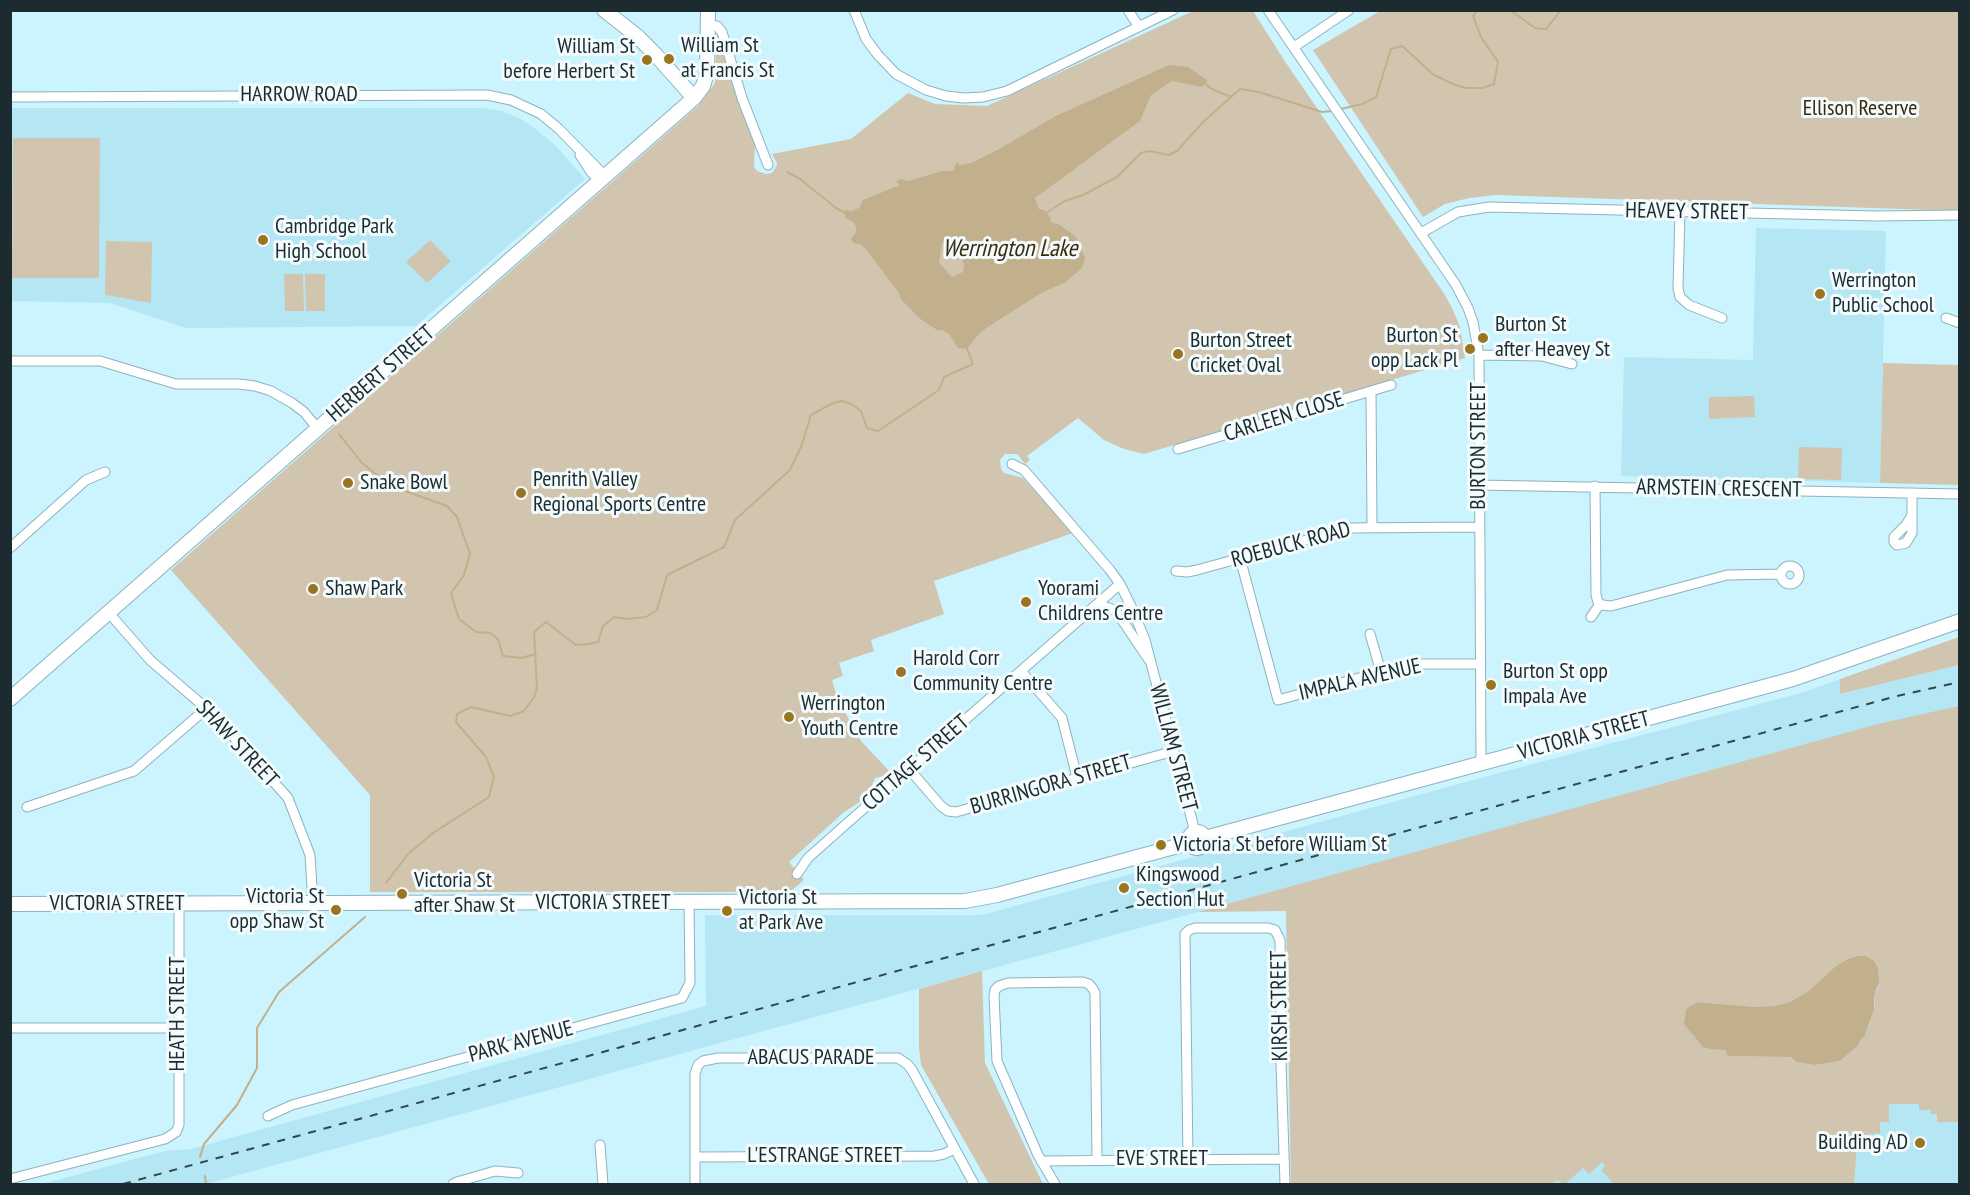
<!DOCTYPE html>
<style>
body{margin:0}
#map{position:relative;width:1970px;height:1195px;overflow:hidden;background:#cbf4ff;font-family:"PT Sans Narrow",sans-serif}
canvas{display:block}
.frame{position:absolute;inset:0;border:12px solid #1b2b2f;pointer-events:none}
</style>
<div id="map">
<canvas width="1970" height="1195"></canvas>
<div class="frame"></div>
</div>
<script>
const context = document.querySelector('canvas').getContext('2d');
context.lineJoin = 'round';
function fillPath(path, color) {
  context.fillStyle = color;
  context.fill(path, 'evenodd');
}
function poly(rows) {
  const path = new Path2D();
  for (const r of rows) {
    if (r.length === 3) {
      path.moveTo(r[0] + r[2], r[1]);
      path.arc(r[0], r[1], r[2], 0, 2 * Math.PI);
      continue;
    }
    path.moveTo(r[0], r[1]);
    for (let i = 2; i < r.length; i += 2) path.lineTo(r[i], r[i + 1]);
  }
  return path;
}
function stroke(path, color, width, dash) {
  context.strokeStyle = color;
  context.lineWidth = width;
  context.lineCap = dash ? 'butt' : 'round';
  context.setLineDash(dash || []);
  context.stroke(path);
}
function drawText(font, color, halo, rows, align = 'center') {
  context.font = font + ' "PT Sans Narrow",sans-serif';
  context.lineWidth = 6;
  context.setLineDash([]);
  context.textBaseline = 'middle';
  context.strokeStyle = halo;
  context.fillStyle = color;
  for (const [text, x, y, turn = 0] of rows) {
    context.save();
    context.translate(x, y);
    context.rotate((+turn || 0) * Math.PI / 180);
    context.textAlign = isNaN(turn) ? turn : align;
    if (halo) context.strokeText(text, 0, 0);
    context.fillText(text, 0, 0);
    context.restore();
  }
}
fillPath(poly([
 [11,108,482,108,502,111,521,119,534,128,554,144,585,179,416,326,186,328,110,303,11,301],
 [1756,228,1886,231,1880,483,1621,476,1624,357,1753,360],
 [1959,665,1959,1184,1291,1184,1286,910,1198,912,206,1184,42,1184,165,1151,191,1149,706,1006,705,915,982,915,1469,781,1801,693,1840,679,1840,694]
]), '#b5e6f3');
fillPath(poly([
 [1193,11,1253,11,1286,63,1445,295,1453,310,1460,327,1465,358,1144,454,1124,449,1104,440,1078,418,1027,456,1030,460,1025,464,1017,454,1005,454,1000,460,1001,469,1004,473,1023,478,1073,533,934,581,944,614,871,640,874,651,839,663,843,676,832,680,838,700,861,741,892,774,875,778,871,787,873,793,843,813,789,862,804,880,790,892,370,892,370,795,171,570,698,106,715,83,717,33,731,81,755,142,754,167,757,171,766,174,772,173,776,167,777,163,772,154,851,139,908,93,935,104,987,106],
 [1380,11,1959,11,1959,211,1497,195,1469,198,1445,204,1423,217,1313,50],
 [13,138,100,138,99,278,12,278],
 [430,240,451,261,427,283,406,262],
 [106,241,152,242,151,303,105,295],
 [284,274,303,274,304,311,285,311],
 [305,274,325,274,325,311,306,311],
 [1883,363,1959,365,1959,485,1880,483],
 [1754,396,1755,417,1709,419,1709,397],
 [1799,447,1842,448,1841,480,1798,479],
 [1959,637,1959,665,1840,694,1840,679],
 [1959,706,1959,1122,1937,1122,1937,1114,1931,1114,1931,1110,1919,1110,1919,1104,1889,1104,1889,1122,1880,1122,1880,1133,1866,1135,1857,1142,1854,1184,1614,1184,1601,1170,1605,1166,1602,1162,1589,1174,1583,1168,1565,1184,1562,1184,1558,1180,1552,1184,1291,1184,1286,911,1198,912,1878,724],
 [1874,961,1878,968,1878,988,1874,997,1875,1006,1868,1029,1861,1042,1840,1061,1815,1065,1797,1062,1791,1057,1729,1056,1727,1055,1727,1050,1711,1049,1694,1037,1692,1034,1690,1006,1695,1003,1702,1002,1756,1007,1774,1006,1790,1002,1809,991],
 [982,971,985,1063,1043,1184,989,1184,921,1065,919,1048,919,989]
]), '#d1c5af');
fillPath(poly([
 [1169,65,1188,67,1208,81,1202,87,1172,81,1151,95,1140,121,1035,198,1039,209,1044,210,1050,217,1051,222,1060,225,1076,237,1085,258,1082,268,1064,283,1043,292,986,328,977,336,967,349,958,348,949,334,942,330,937,330,919,318,901,299,899,293,865,248,860,244,853,243,851,238,856,233,856,226,852,221,845,218,845,210,852,211,859,208,863,200,900,185,896,182,900,179,909,181,942,171,953,171,957,162,960,165,971,163,1001,148,1056,116],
 [951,237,957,238,958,250,964,264,963,272,952,277,939,263,942,243],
 [1858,956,1866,956,1874,961,1878,968,1879,981,1874,997,1874,1010,1865,1035,1857,1046,1840,1061,1815,1065,1797,1062,1791,1057,1729,1056,1727,1055,1726,1050,1711,1049,1703,1047,1684,1024,1686,1010,1690,1006,1698,1002,1756,1007,1774,1006,1790,1002,1809,991,1835,967,1848,959]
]), '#c2b08c');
stroke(poly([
 [1510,10,1535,28,1546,29,1561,10],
 [1205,84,1212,89,1231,97],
 [1341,109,1362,104,1376,97,1391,49,1402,46,1434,75,1453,84,1465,88,1483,88,1494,84,1498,62,1481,37,1473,16,1477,10],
 [787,172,800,179,836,208,847,214],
 [1046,213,1065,201,1083,195,1117,177,1141,153,1149,151,1169,155,1177,151,1203,122,1240,89,1259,92,1322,112,1332,111],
 [339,434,362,463,391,486,447,506,457,517,470,554,464,575,451,593,459,619,476,632,490,633,498,639,503,656,521,658,536,654],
 [386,883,408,854,433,833,489,797,494,777,486,757,456,722,457,714,471,707,510,716,524,711,534,697,537,688,534,632,546,622,576,645,589,644,598,642,603,626,614,617,628,619,646,617,657,610,667,575,724,547,735,520,790,470,801,447,811,415,833,403,842,401,852,404,861,411,867,428,878,431,939,390,944,377,973,364,967,349],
 [200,1157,204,1144,237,1105,257,1068,257,1028,279,992,365,917],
 [205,1176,206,1184]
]), '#c2b08c', 2);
const street = poly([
 [854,10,866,39,878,55,896,74,926,90,946,96,964,98,983,97,1007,91,1173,10],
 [1128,10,1139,27],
 [1268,10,1456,285,1468,308,1473,322,1479,355,1481,763],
 [708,25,717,26,722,32,742,98,768,165],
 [1294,47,1349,10],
 [10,97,487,95,511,100,541,114,559,129,605,176],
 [580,155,591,172,600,181],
 [1680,212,1678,288,1680,297,1689,305,1722,318],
 [1421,233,1458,212,1489,207,1877,216,1960,215],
 [1946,318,1960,323],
 [1479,355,1542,356,1572,364],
 [10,361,100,361,176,384,239,384,255,386,271,391,292,403,304,412,318,429],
 [1371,391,1372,527],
 [1178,449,1391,385],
 [1012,464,1024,470,1110,570,1120,584,1131,606,1145,640,1195,832],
 [1478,485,1960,494],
 [1595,486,1596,595,1598,602,1602,605,1611,606,1727,575,1781,574],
 [1912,515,1906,525,1894,537,1894,542,1897,545,1906,543,1912,533,1912,493],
 [10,548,86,480,105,472],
 [1240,558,1278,700,1410,664,1481,664],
 [1790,575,9],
 [1176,571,1187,572,1197,570,1350,528,1479,527],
 [1092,609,1106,607,1116,611,1149,660],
 [109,613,150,660,214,715,288,798,310,855,313,903],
 [1591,617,1600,604],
 [1370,634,1381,672],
 [1021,671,1062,718,1077,777],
 [910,770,941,806,948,811,956,812,1174,751],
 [27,807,134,771,207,708],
 [797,874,808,858,844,826,1120,584],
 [10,1028,178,1028],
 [268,1116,292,1105,682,998,690,983,689,902],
 [600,1145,603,1184],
 [695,1157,934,1156,944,1154,954,1149],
 [1188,1159,1185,934,1189,930,1195,928,1268,928,1275,930,1280,940,1281,1064,1285,1184],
 [1041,1161,1284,1159],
 [10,1179,165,1139,176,1132,179,1125,179,904],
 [453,1184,457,1182,495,1171,518,1173],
 [695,1184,695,1074,698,1065,703,1061,718,1058,898,1058,907,1064,912,1070,974,1184],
 [1055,1184,1038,1155,997,1061,994,996,995,990,999,986,1008,983,1082,982,1089,984,1093,989,1095,993,1097,1159]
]);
const secondary = poly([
 [604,10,637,36,654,53,694,98],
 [10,699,694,98,703,86,707,73,708,10],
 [1197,840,8],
 [1205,838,1793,679,1960,621],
 [10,904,965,901,997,895,1189,843]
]);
stroke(street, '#8cb3be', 11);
stroke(secondary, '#8cb3be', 16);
stroke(street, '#fff', 9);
stroke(secondary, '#fff', 14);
stroke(poly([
 [123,1184,1824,716,1897,696,1960,682]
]), '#33474c', 2, [8, 8]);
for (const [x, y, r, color] of [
 [669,59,6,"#99751f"],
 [647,60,6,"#99751f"],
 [263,240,6,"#99751f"],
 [1820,294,6,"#99751f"],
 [1483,338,6,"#99751f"],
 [1470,349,6,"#99751f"],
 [1178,354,6,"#99751f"],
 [348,483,6,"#99751f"],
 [521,493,6,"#99751f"],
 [313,589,6,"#99751f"],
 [1026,602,6,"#99751f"],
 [901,672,6,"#99751f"],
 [1491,685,6,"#99751f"],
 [789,717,6,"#99751f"],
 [1161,845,6,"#99751f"],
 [1124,888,6,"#99751f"],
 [402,894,6,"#99751f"],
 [336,910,6,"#99751f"],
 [727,911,6,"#99751f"],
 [1920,1143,6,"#99751f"]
]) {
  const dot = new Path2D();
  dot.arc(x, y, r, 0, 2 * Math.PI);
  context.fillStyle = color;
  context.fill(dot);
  stroke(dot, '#f3fbfd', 2);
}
drawText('22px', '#1b2b2f', '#f3fbfd', [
 ["William St",681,46],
 ["at Francis St",681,71],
 ["William St",635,47,"right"],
 ["before Herbert St",635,72,"right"],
 ["Cambridge Park",275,227],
 ["High School",275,252],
 ["Werrington",1832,281],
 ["Public School",1832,306],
 ["Burton St",1495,325],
 ["after Heavey St",1495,350],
 ["Burton St",1458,336,"right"],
 ["opp Lack Pl",1458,361,"right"],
 ["Burton Street",1190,341],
 ["Cricket Oval",1190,366],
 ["Penrith Valley",533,480],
 ["Regional Sports Centre",533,505],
 ["Snake Bowl",360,483],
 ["Shaw Park",325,589],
 ["Yoorami",1038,589],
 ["Childrens Centre",1038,614],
 ["Harold Corr",913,659],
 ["Community Centre",913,684],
 ["Burton St opp",1503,672],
 ["Impala Ave",1503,697],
 ["Werrington",801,704],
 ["Youth Centre",801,729],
 ["Victoria St before William St",1173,845],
 ["Kingswood",1136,875],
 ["Section Hut",1136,900],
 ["Victoria St",414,881],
 ["after Shaw St",414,906],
 ["Victoria St",324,897,"right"],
 ["opp Shaw St",324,922,"right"],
 ["Victoria St",739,898],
 ["at Park Ave",739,923],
 ["Building AD",1908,1143,"right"]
], 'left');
drawText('22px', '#1b2b2f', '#f3fbfd', [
 ["HARROW ROAD",299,95],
 ["HEAVEY STREET",1687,212,1],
 ["HERBERT STREET",381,374,-41],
 ["CARLEEN CLOSE",1284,417,-17],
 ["BURTON STREET",1479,446,-90],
 ["ARMSTEIN CRESCENT",1719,489,1],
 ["ROEBUCK ROAD",1291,545,-15],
 ["IMPALA AVENUE",1360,680,-13],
 ["VICTORIA STREET",1584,736,-15],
 ["SHAW STREET",237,744,47],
 ["WILLIAM STREET",1173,748,75],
 ["COTTAGE STREET",916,763,-41],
 ["BURRINGORA STREET",1051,785,-16],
 ["VICTORIA STREET",603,903],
 ["VICTORIA STREET",117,904],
 ["KIRSH STREET",1280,1006,-91],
 ["HEATH STREET",178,1014,-90],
 ["PARK AVENUE",521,1042,-15],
 ["ABACUS PARADE",811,1058],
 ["L'ESTRANGE STREET",825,1156],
 ["EVE STREET",1162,1159]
]);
drawText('22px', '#382a0c', '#f3fbfd', [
 ["Ellison Reserve",1860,109]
]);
drawText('italic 24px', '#3a2c0e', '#f3fbfd', [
 ["Werrington Lake",1010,249]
]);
</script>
